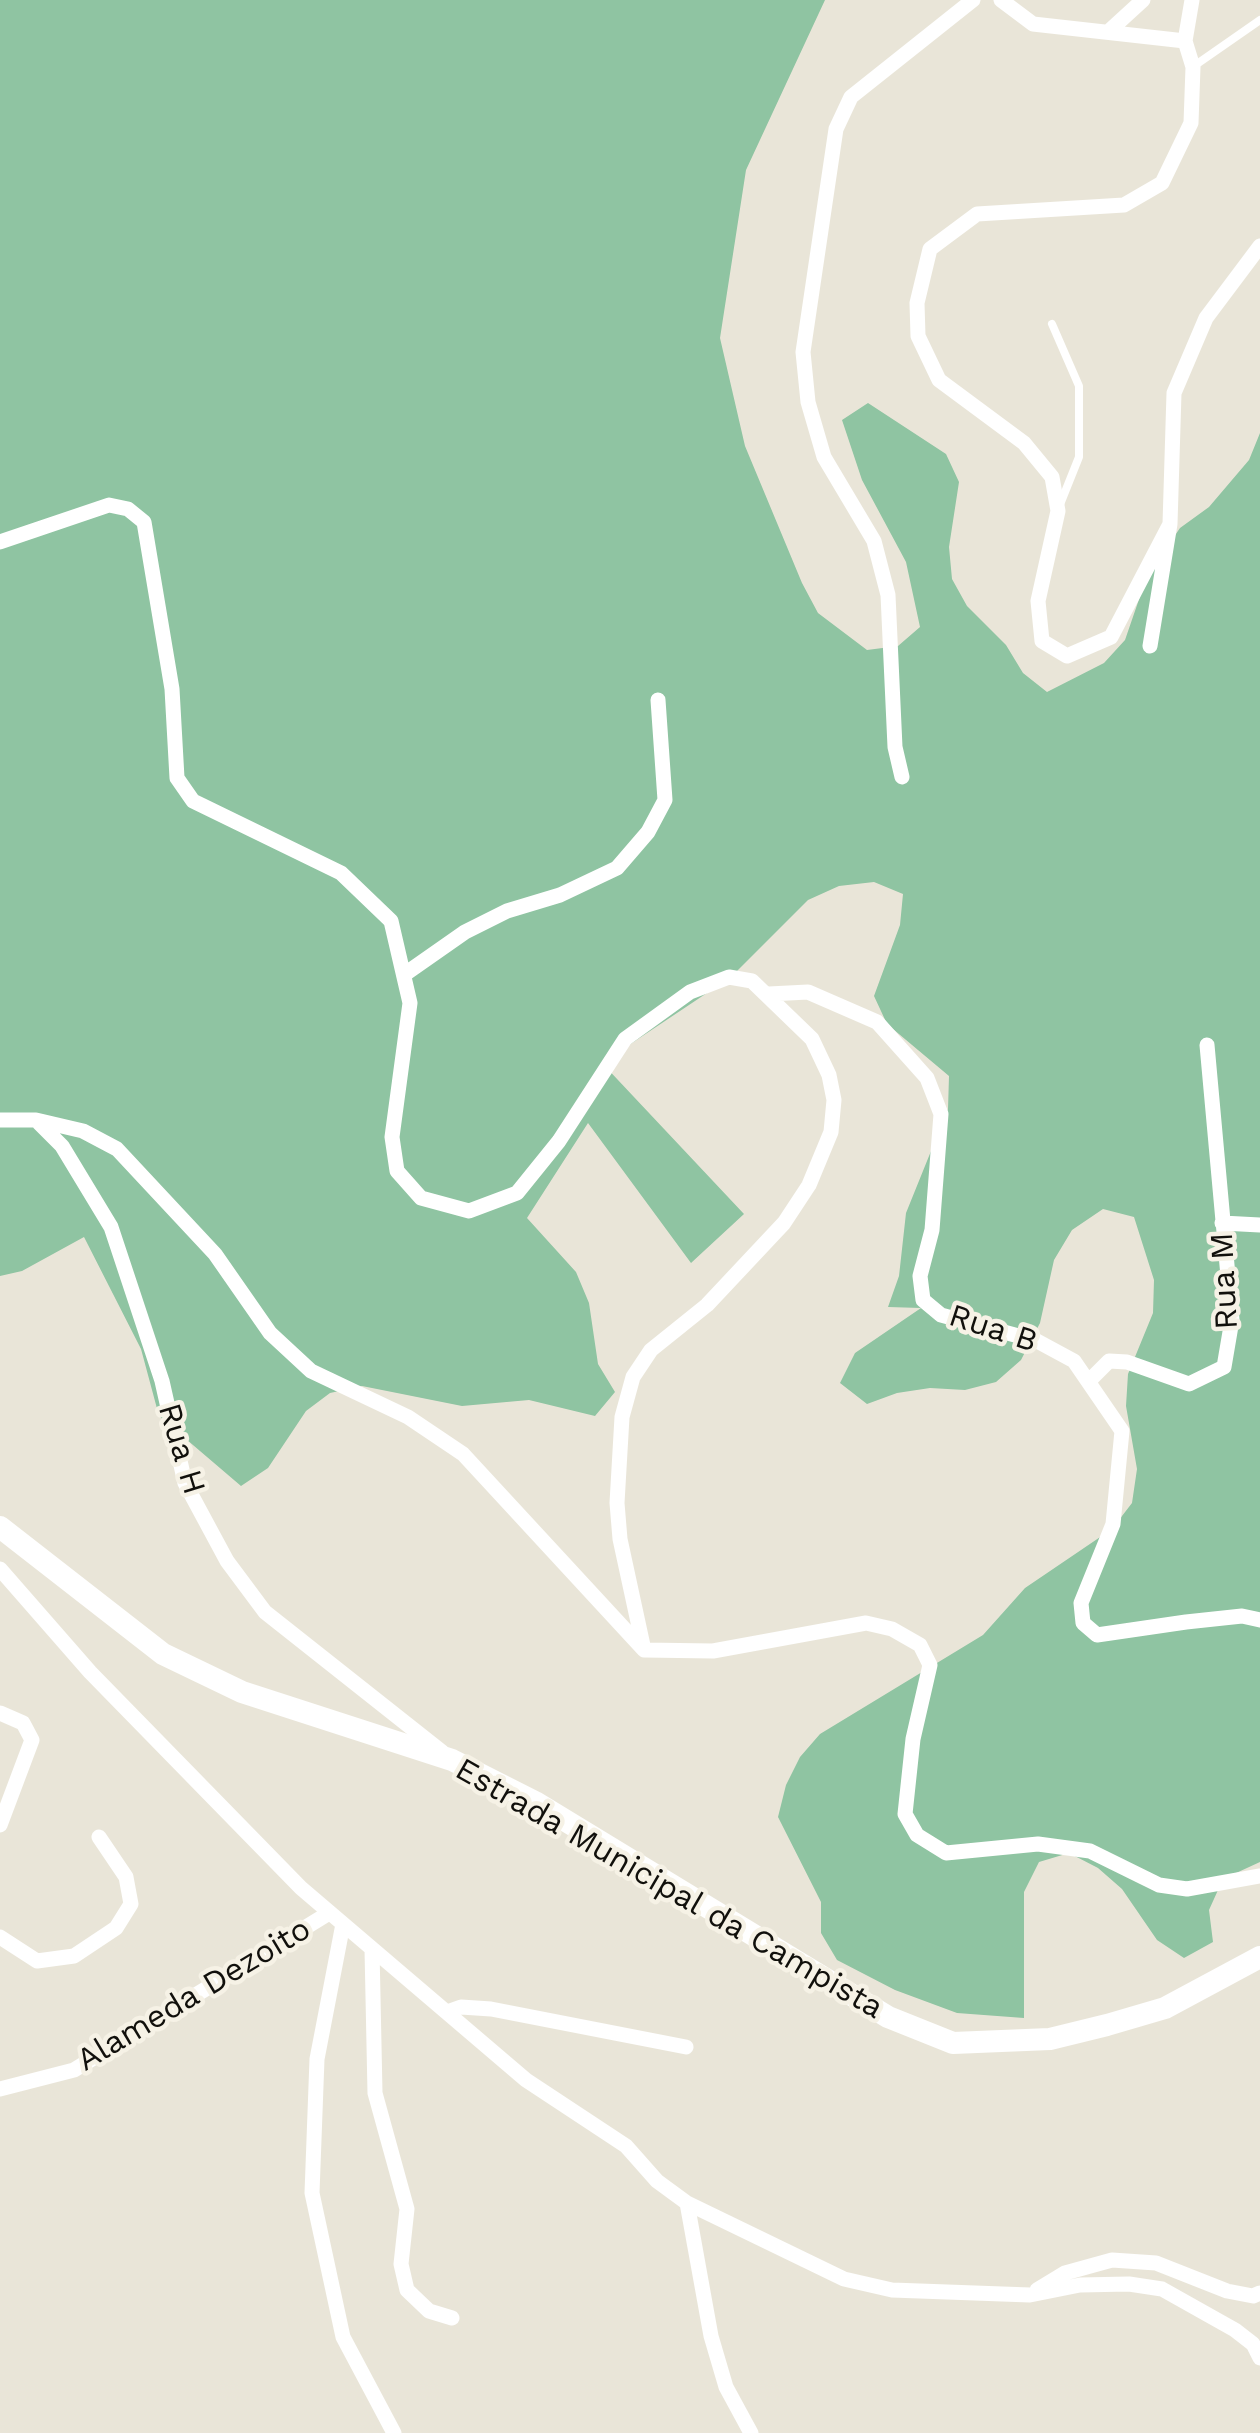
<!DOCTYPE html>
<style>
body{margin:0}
canvas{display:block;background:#e9e5d8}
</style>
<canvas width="1260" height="2433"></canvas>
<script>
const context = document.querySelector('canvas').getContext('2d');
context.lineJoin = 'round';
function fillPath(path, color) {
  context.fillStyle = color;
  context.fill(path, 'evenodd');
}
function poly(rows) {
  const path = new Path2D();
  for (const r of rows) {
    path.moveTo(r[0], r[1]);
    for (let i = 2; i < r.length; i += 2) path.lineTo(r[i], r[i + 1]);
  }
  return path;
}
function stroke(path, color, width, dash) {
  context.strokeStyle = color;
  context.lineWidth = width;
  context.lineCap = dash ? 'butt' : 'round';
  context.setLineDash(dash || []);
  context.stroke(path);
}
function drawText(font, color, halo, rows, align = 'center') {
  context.font = font + ' "Work Sans",sans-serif';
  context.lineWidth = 9;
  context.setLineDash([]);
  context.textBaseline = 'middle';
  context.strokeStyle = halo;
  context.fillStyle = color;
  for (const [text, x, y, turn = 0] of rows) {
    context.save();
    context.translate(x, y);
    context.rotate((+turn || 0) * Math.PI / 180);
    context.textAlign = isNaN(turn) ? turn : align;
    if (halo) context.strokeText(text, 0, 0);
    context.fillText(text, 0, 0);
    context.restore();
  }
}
fillPath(poly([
 [0,0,825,0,746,170,720,338,745,446,802,583,818,613,867,650,898,646,920,627,906,562,862,480,842,420,868,403,946,454,959,482,949,547,952,579,967,606,1006,645,1023,673,1047,692,1104,663,1125,640,1146,579,1163,553,1180,528,1209,507,1249,460,1260,433,1260,1862,1223,1879,1209,1910,1213,1942,1184,1958,1157,1940,1122,1889,1098,1868,1069,1853,1039,1862,1024,1892,1024,2018,957,2013,895,1990,837,1960,821,1933,821,1902,778,1817,786,1785,800,1757,820,1734,983,1635,1025,1588,1112,1529,1132,1503,1137,1469,1126,1406,1128,1374,1153,1313,1154,1280,1134,1217,1103,1209,1072,1230,1054,1260,1040,1323,1021,1360,996,1382,965,1390,930,1388,897,1393,867,1404,840,1383,855,1353,921,1308,888,1307,899,1276,906,1213,948,1109,949,1076,887,1024,874,996,900,925,903,894,874,882,839,886,808,900,731,977,602,1063,744,1214,691,1263,588,1123,527,1218,576,1272,589,1303,598,1364,615,1392,595,1416,529,1400,462,1406,362,1386,330,1393,306,1411,268,1468,241,1486,159,1416,141,1349,84,1237,22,1271,0,1276]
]), '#8fc4a2');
stroke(poly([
 [1194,66,1260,20],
 [1052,324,1079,386,1079,457,1059,507]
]), '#fff', 8);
stroke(poly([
 [1001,0,1033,24,1185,41],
 [1108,32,1143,0],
 [1170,524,1111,637,1067,656,1042,641,1038,601,1058,511,1052,477,1024,443,939,380,918,336,917,303,930,249,977,214,1124,205,1162,183,1191,123,1193,67,1185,41,1192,0],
 [0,542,109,505,128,509,144,522,172,689,177,778,193,801,341,873,391,921,410,1003,392,1137,397,1171,421,1198,469,1211,517,1193,559,1141,625,1039,690,992,729,977,752,981,812,1039,829,1075,834,1100,831,1132,809,1185,784,1223,707,1305,651,1350,633,1377,622,1417,617,1503,620,1539,644,1650],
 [1150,646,1170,524,1174,393,1206,318,1260,246],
 [902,777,895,747,888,595,874,541,824,457,808,402,803,352,836,129,851,97,973,0],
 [405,974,465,932,507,911,560,895,617,868,648,832,665,800,658,700],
 [769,994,808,992,877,1022,927,1078,941,1114,932,1230,920,1276,923,1300,941,1315,1037,1341,1074,1361,1122,1431,1113,1524,1081,1603,1083,1623,1097,1635,1186,1622,1242,1616,1260,1620],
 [0,1120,36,1120,83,1131,117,1149,215,1254,270,1333,311,1371,408,1417,463,1454,644,1650,713,1651,866,1623,892,1629,920,1645,930,1665,913,1739,905,1814,917,1835,946,1853,1038,1844,1090,1851,1159,1885,1187,1889,1260,1876],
 [39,1123,62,1146,111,1227,162,1381,185,1483,227,1561,265,1612,442,1752],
 [1222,1223,1260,1225],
 [1090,1380,1109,1361,1127,1362,1189,1384,1224,1367,1232,1320,1207,1045],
 [0,1569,90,1672,301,1888,526,2080,626,2146,657,2181,687,2203,711,2336,726,2387,751,2433],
 [0,1713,23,1723,32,1740,0,1825],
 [343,1924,317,2059,312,2193,343,2337,394,2433],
 [0,1937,37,1961,74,1956,116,1928,131,1904,126,1877,99,1837],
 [372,1949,375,2093,407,2209,401,2264,407,2290,429,2311,452,2318],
 [447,2012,461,2007,491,2009,686,2047],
 [0,2089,74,2070,329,1913],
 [687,2203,844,2279,892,2290,1030,2295,1080,2285,1129,2284,1162,2289,1235,2330,1253,2344,1260,2358],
 [1037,2290,1065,2273,1112,2260,1156,2263,1227,2291,1253,2296,1260,2293]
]), '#fff', 15);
stroke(poly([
 [0,1527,163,1654,242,1692,452,1760,535,1802,888,2017,953,2043,1050,2039,1107,2025,1165,2008,1260,1957]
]), '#fff', 22);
drawText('32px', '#11100c', '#f6f2e6', [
 ["Rua M",1225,1281,-93],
 ["Rua B",993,1329,18],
 ["Rua H",181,1449,73],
 ["Estrada Municipal da Campista",669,1889,30],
 ["Alameda Dezoito",194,1995,-31]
]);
</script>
